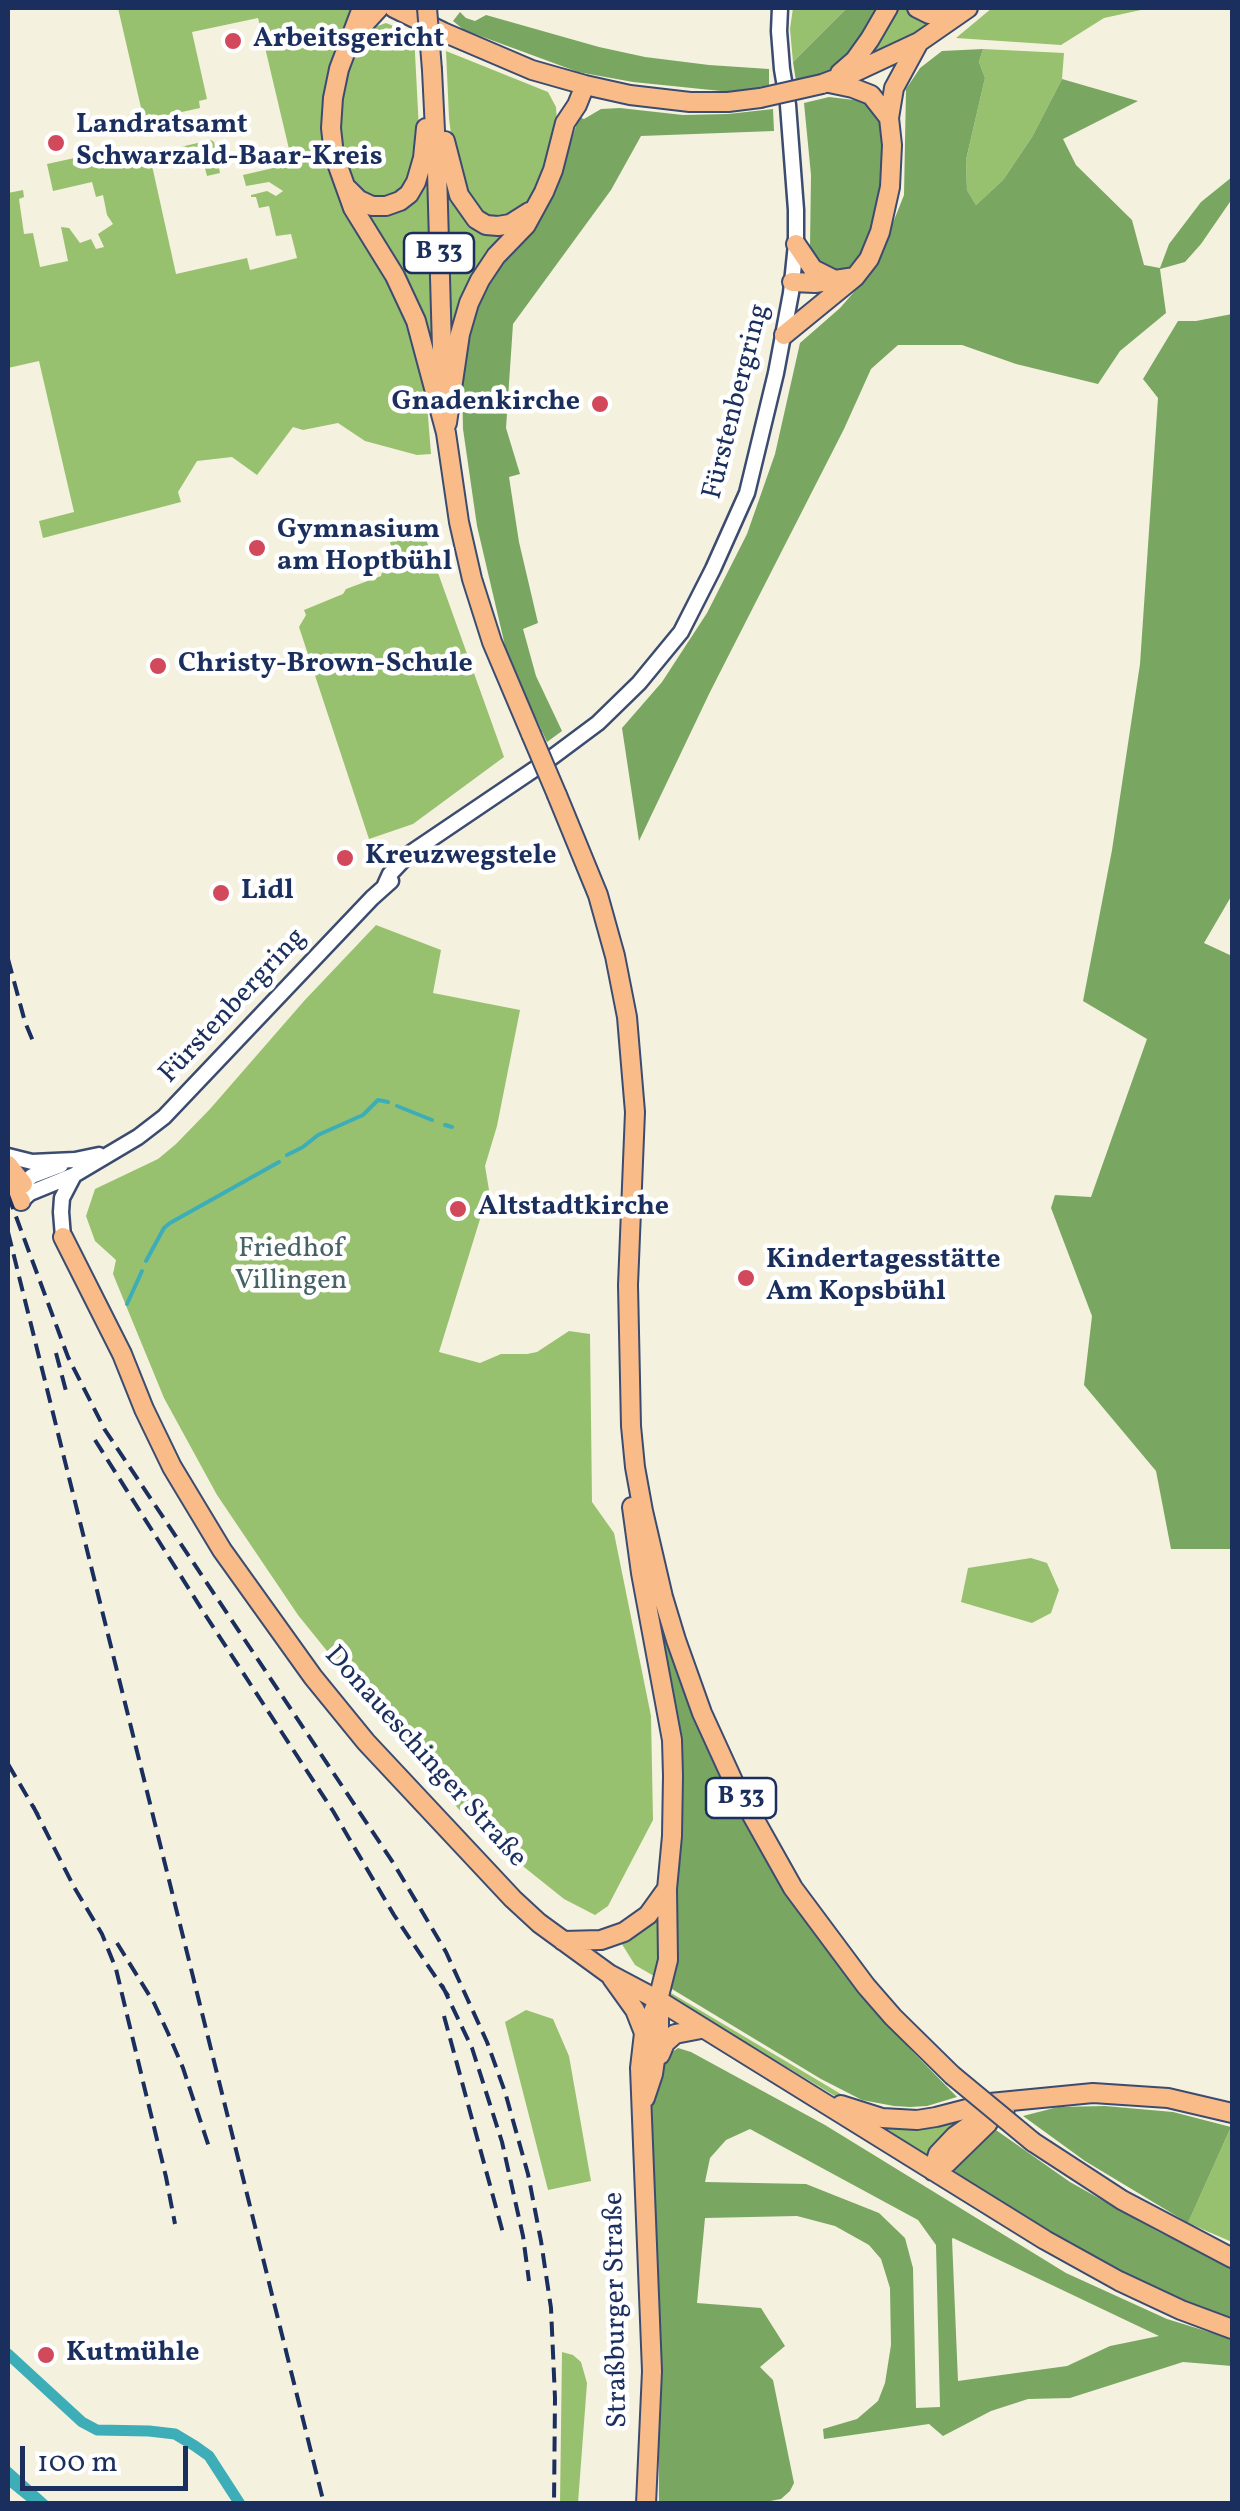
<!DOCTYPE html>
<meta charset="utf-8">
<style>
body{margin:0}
#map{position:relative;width:1240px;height:2511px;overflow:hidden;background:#f5f1df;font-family:Vollkorn,serif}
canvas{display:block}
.frame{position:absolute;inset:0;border:10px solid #1b2f5e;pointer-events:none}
.scale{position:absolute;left:20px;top:2446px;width:168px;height:45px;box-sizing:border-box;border:5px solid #1b2f5e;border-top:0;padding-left:12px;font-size:30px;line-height:35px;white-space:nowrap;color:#1b2f5e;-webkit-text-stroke:8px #fff;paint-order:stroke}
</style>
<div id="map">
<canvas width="1240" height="2511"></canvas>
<div class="frame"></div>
<div class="scale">100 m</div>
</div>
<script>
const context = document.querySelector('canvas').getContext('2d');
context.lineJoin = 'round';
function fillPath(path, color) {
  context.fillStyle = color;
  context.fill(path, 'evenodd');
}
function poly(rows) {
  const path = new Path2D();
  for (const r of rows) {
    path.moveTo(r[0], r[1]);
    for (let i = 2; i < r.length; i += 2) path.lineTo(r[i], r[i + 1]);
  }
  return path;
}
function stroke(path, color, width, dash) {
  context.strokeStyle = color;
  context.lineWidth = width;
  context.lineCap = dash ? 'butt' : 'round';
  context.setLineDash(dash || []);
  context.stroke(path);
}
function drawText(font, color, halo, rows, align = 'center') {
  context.font = font + ' Vollkorn,serif';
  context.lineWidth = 9;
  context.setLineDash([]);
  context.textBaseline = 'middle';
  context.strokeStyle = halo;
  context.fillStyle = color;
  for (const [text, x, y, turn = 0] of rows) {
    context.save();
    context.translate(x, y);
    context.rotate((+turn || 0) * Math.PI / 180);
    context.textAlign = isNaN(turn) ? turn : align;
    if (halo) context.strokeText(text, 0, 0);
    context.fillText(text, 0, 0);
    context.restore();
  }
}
fillPath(poly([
 [118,8,350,8,323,130,326,159,345,209,387,273,417,342,427,404,431,454,417,455,365,441,338,423,303,430,293,427,257,475,232,457,197,461,178,492,181,502,43,538,39,521,74,512,39,361,8,368,8,193,23,190,24,197,19,199,24,234,33,233,40,267,68,261,61,227,69,228,80,243,91,239,96,249,104,247,98,234,113,224,107,215,103,195,96,197,92,182,53,191,47,164,102,152,102,150,110,148,114,162,211,140,214,142,220,173,207,176,200,149,151,161,176,274,247,258,250,270,297,258,291,234,276,236,269,206,259,208,256,197,251,197,251,195,267,191,276,196,283,191,269,182,246,186,243,175,282,166,279,152,289,149,258,18,192,32,207,99,199,101,200,108,150,119,152,129,147,130,140,127,136,122,135,114,142,112],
 [793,8,847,8,793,62,790,29],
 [894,8,911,8,937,18,917,34,859,63],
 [992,8,1150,8,1104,18,1061,45,956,38],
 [386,23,414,34,419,130,416,159,410,179,395,196,381,200,369,198,350,181,344,167,339,129,341,89,354,51,369,29],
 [983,49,1064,53,1062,79,1032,137,1003,180,976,205,967,190,966,160,985,78,979,62],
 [446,51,548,92,556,107,557,121,547,168,529,205,511,219,485,219,469,203,453,150,449,118],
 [428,162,433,355,359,207,390,213],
 [445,173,456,203,462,215,471,224,510,231,450,362],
 [423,531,504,757,413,824,369,839,299,627,306,615,304,610,343,594,346,589,381,576,386,557,393,553,390,542],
 [376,925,441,950,433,993,520,1010,497,1126,485,1166,489,1190,439,1352,480,1363,501,1354,527,1354,537,1352,569,1331,590,1334,592,1502,614,1533,651,1716,653,1820,608,1906,595,1915,564,1899,509,1855,464,1815,410,1754,298,1615,217,1495,164,1398,113,1274,116,1260,95,1241,86,1216,95,1189,158,1159,176,1144,210,1109,304,1001],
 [1031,1558,1047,1563,1059,1590,1051,1613,1032,1623,961,1602,968,1568],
 [662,1907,659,1979,635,1965,620,1941],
 [666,1990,851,2100,883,2109,907,2111,934,2109,963,2100,967,2103,905,2115,840,2099,663,1993],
 [526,2010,553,2019,569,2056,591,2181,548,2190,505,2022],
 [967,2117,954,2125,938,2140,927,2157,866,2120,912,2127,929,2127],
 [1231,2127,1232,2128,1232,2242,1188,2223],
 [562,2352,573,2355,581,2362,587,2383,578,2503,560,2503]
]), '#97c16e');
fillPath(poly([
 [847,8,883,8,837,70,822,77,796,81,793,62],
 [460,12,466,18,475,21,486,15,599,47,645,57,709,65,769,69,769,85,759,87,758,91,721,91,633,82,578,72,464,30,453,21],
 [983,49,979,62,985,78,966,160,967,190,976,205,1003,180,1032,137,1062,79,1138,101,1063,139,1076,165,1132,220,1144,265,1160,268,1169,244,1201,202,1232,177,1232,199,1201,244,1185,262,1160,269,1166,313,1120,351,1098,384,1016,364,962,345,898,345,871,369,844,429,710,692,639,841,622,728,662,682,707,613,747,534,775,454,800,343,840,308,875,268,904,195,906,89,920,68,942,51],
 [829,97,871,102,879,113,885,135,882,197,870,239,862,258,853,268,844,272,841,269,831,269,820,264,812,255,810,245,811,175,804,103],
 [620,108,683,115,728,114,773,109,774,131,641,136,611,190,513,324,506,428,520,474,509,477,519,542,538,623,523,629,536,676,562,731,547,742,518,680,506,650,477,526,463,429,462,380,465,346,473,315,489,278,540,216,557,184,579,117,584,119,601,109],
 [1232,314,1232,895,1204,943,1232,956,1232,1549,1171,1549,1156,1471,1084,1385,1092,1316,1051,1208,1055,1195,1091,1197,1147,1039,1083,1001,1112,850,1140,664,1158,398,1143,379,1178,321,1196,321],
 [649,1580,695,1717,875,2008,910,2049,957,2097,927,2106,910,2107,894,2106,862,2100,821,2079,667,1986,676,1835],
 [678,2048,691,2052,825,2125,1066,2273,1167,2319,1232,2339,1232,2366,1183,2362,1070,2398,1028,2399,991,2411,943,2436,929,2424,824,2439,823,2429,857,2419,878,2401,885,2383,891,2345,890,2288,881,2259,869,2245,835,2226,797,2216,705,2218,697,2303,761,2308,785,2346,760,2367,773,2380,794,2483,790,2491,781,2499,765,2502,659,2504,658,2305,647,2125,661,2064,669,2054],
 [750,2129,918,2220,936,2245,940,2407,916,2408,913,2268,905,2238,879,2213,806,2184,705,2182,710,2158,726,2140],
 [952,2239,953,2238,1159,2336,1110,2346,1067,2366,958,2381],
 [1105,2106,1173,2112,1231,2127,1188,2223,1085,2161,1023,2116,1058,2107],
 [996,2130,1070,2182,1159,2232,1232,2267,1232,2324,1160,2295,947,2175,978,2141]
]), '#79a761');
fillPath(poly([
 [8,2465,48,2501,49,2503,29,2503,8,2486]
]), '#3daeb8');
stroke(poly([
 [397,1106,432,1120],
 [445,1125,452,1127],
 [287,1155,303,1147,318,1135,363,1115,378,1100,388,1102],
 [146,1261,164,1228,170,1223,279,1162],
 [127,1304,142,1271]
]), '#3daeb8', 4);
stroke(poly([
 [8,2354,82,2422,97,2430,149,2431,175,2434,195,2446,209,2456,240,2504]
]), '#3daeb8', 11);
const minor = poly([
 [385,885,390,874,409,854,551,758,598,723,639,683,681,632,713,569,747,493,776,373,791,293,796,244,796,210,788,105,782,69,779,31,780,8],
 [8,1156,32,1162,75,1160,99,1155],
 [18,1188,32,1176,61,1165],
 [21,1201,30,1193,74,1175,138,1137,164,1117,372,898,391,881],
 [63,1237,61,1212,62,1198,74,1175]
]);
const major = poly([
 [362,8,339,69,333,98,331,128,334,155,353,208,395,276,416,321,446,433,459,522,472,579,492,642,531,734],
 [394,8,443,32,532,70,585,85,630,95,690,102,728,102,760,98],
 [917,8,929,14,940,15,957,8],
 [354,35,379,8],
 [432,70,437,171,443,383],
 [840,73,855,60,870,39,888,8],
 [829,83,853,88,871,95,889,118],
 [822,84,857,71,919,42,968,8],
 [445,141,459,195,476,219,486,225,498,226,510,224,529,212],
 [348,189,359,200,372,206,386,206,400,201,409,194,416,182,423,158,426,128],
 [796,244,813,269,833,279],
 [792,282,815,283,855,277],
 [784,335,855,277,869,259,880,232,890,187,892,145,889,118,894,88,919,42],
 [447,423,460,334,469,303,480,280,496,256,526,225,544,192,553,170,565,123,577,105,585,85],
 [557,795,598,895,615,956,627,1017,635,1112,628,1285,631,1426,635,1467,643,1511,663,1597,676,1640,702,1713,734,1783,793,1888,866,1986,893,2017,952,2075],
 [8,1165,23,1184],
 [8,1183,21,1201],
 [63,1237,122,1354,144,1409,172,1467,222,1550,313,1677,366,1742,513,1899,539,1923,609,1974,658,2000,1045,2240,1119,2281,1181,2310,1232,2329],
 [632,1507,641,1573,672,1740,673,1776,672,1836,667,1889,668,1960,658,2000,644,2033,640,2068,652,2371,646,2504],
 [563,1941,601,1940,624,1932,648,1915,666,1890],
 [612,1978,635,2010,644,2033],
 [660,2055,665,2043,675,2034,701,2029],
 [645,2098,653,2074,659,2032,659,2006],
 [841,2105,882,2118,917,2120,936,2117,990,2103,1093,2093,1168,2098,1232,2113],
 [1033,2142,1122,2200,1232,2258],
 [933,2171,938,2154,955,2136,976,2121,1005,2109],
 [933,2171,947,2163,988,2123]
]);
stroke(minor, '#3c4c71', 19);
stroke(major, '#3c4c71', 22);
stroke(minor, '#fff', 14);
stroke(major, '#f9bc89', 18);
stroke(poly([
 [8,959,25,1022,35,1046],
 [8,1195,68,1357,105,1430,394,1864,446,1952,487,2042,505,2092,528,2174,541,2241,551,2308,555,2398,554,2504],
 [8,1232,324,2504],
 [56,1353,66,1391],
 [95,1440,206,1616,333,1811,394,1915,449,1997],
 [8,1764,38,1815],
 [33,1806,74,1887,102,1934,116,1969,166,2177,175,2224],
 [117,1943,154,2003,168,2033,183,2068,209,2147],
 [442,1985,472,2048,502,2142,523,2236,529,2281],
 [444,2016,503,2233]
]), '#1b2f5e', 4, [15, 8]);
const majorBridge = poly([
 [427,8,432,70],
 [760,98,822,84],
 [531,734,557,795],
 [952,2075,1033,2142]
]);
stroke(majorBridge, '#3c4c71', 22, []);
stroke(majorBridge, '#f9bc89', 18);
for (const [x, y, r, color] of [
 [233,41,10,"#d1495b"],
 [56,143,10,"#d1495b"],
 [600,404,10,"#d1495b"],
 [257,548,10,"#d1495b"],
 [158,666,10,"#d1495b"],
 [345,858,10,"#d1495b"],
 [221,893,10,"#d1495b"],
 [458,1209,10,"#d1495b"],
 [746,1278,10,"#d1495b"],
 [46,2355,10,"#d1495b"]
]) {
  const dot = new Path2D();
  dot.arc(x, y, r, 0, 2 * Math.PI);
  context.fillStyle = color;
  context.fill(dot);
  stroke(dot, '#fff', 4);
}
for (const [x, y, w] of [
 [439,253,70],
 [741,1798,70]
]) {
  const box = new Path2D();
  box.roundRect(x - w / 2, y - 20, w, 40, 8);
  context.fillStyle = '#fff';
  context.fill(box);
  stroke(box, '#1b2f5e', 2.5);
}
drawText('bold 25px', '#1b2f5e', null, [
 ["B 33",439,253],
 ["B 33",741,1798]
]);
drawText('bold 28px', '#1b2f5e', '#fff', [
 ["Arbeitsgericht",253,41],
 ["Landratsamt",76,127],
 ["Schwarzald-Baar-Kreis",76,159],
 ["Gnadenkirche",580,404,"right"],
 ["Gymnasium",277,532],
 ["am Hoptbühl",277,564],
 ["Christy-Brown-Schule",178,666],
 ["Kreuzwegstele",365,858],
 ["Lidl",241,893],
 ["Altstadtkirche",478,1209],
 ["Kindertagesstätte",766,1262],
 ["Am Kopsbühl",766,1294],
 ["Kutmühle",66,2355]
], 'left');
drawText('28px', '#1b2f5e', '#fff', [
 ["Fürstenbergring",738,402,-76],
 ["Fürstenbergring",234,1007,-47],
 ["Donaueschinger Straße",424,1758,48],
 ["Straßburger Straße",618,2310,-91]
]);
drawText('28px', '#466264', '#fff', [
 ["Friedhof",291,1251],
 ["Villingen",291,1283]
]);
</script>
